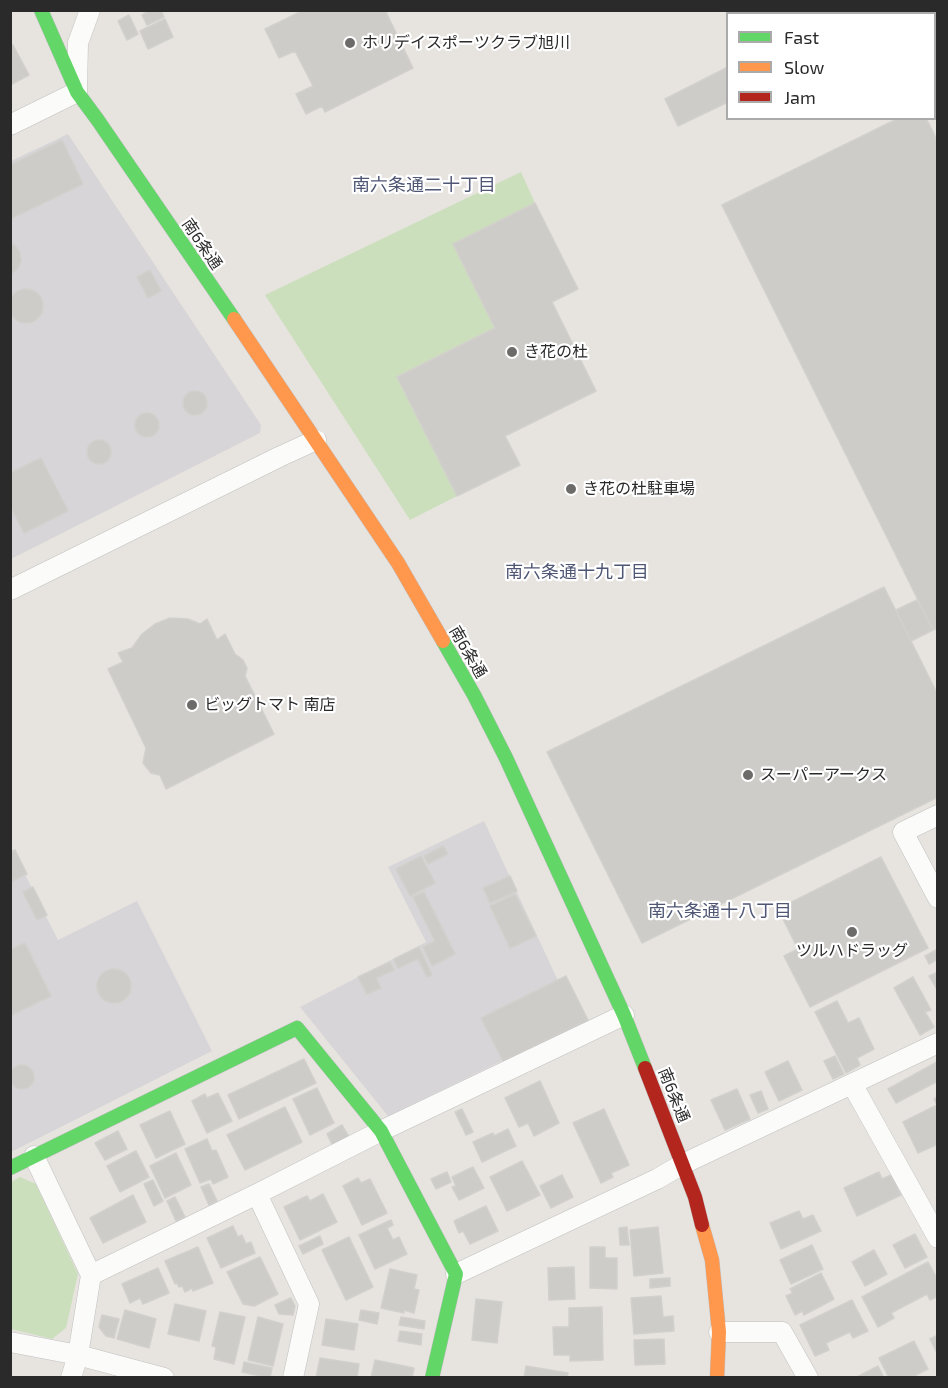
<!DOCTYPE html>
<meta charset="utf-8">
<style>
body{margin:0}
#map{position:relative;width:948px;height:1388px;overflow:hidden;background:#e7e4e0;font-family:"Exo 2",sans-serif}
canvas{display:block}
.frame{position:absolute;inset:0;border:12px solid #2a2a2a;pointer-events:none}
.legend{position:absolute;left:726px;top:12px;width:210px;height:108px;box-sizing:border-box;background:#fff;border:2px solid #aaa;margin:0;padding:8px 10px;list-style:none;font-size:18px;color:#2a2a2a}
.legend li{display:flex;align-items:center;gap:12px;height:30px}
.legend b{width:30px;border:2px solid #aaa}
</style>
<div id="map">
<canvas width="948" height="1388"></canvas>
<div class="frame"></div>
<ul class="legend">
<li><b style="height:8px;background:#63d668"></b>Fast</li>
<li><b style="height:8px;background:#ff974d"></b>Slow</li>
<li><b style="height:8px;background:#b3261e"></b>Jam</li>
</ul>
</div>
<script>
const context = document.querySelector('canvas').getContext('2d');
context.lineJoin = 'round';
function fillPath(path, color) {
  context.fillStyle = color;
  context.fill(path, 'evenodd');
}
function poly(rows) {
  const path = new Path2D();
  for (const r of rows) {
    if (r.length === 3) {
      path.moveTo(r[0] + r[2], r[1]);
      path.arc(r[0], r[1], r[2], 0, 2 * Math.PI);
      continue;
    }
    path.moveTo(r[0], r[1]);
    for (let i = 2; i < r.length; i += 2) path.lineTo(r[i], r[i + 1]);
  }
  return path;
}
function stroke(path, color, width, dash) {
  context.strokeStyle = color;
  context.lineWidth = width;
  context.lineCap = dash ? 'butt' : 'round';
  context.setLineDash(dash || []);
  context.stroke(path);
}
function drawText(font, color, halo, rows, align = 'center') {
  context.font = font + ' "Exo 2","Noto Sans JP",sans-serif';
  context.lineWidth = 4.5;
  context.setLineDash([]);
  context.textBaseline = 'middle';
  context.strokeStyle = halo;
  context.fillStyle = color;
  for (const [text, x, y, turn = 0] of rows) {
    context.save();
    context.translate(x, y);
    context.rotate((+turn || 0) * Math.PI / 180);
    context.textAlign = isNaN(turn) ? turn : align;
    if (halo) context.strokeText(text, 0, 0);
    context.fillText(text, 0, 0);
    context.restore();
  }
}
fillPath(poly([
 [68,134,261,425,260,433,11,559,11,161],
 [484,821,578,1024,388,1116,300,1007,426,942,388,867],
 [10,845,58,940,137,901,212,1051,11,1152]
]), '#d7d5d7');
fillPath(poly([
 [521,172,535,203,454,244,495,328,397,377,457,496,410,520,265,295],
 [20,1177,36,1184,78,1274,66,1328,52,1339,11,1329,11,1182]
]), '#ccdfbc');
stroke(poly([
 [858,10,863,14],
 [934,42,938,43]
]), '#9bd2e1', 7);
const building = poly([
 [151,10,161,10,164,17,147,25,142,15,151,10],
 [304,10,385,10,413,68,325,112,322,106,306,114,296,94,313,86,295,51,279,58,265,29,304,10],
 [129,15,138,34,127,40,118,21,129,15],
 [165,19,173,37,148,49,140,31,165,19],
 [13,45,29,75,10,85,10,47,13,45],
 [728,67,728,102,678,126,665,99,728,67],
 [899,118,926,118,938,142,938,628,933,630,722,205,899,118],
 [62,140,83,184,10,219,10,165,62,140],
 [535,203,578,289,552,302,596,391,505,436,520,465,457,496,397,377,495,328,453,244,535,203],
 [10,243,16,246,20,253,21,261,18,268,10,275,10,243],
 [150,270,161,291,148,298,137,277,150,270],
 [26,306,17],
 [195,403,12],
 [147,425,12],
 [99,452,12],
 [41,458,68,511,24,533,10,506,10,473,41,458],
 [884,587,938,695,938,797,642,943,547,752,884,587],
 [917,600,933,630,911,641,896,610,917,600],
 [170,618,188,619,200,624,207,619,217,640,225,634,235,654,243,660,247,668,245,676,274,734,166,789,160,775,151,773,143,763,146,748,108,669,123,662,118,653,132,648,142,634,155,624,170,618],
 [443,846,448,854,428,864,424,856,443,846],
 [15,850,27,874,10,882,10,853,15,850],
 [421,856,435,883,410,896,396,869,421,856],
 [881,857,928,948,810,1007,784,956,798,949,778,909,881,857],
 [510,876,517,891,490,903,483,888,510,876],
 [33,887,47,915,37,920,23,892,33,887],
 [424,892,455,954,432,966,423,947,435,941,413,897,424,892],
 [515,894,536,936,510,948,490,906,515,894],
 [25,943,51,996,10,1016,10,950,25,943],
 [419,947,432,975,427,977,418,959,398,968,394,959,419,947],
 [938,949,938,959,929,964,925,956,938,949],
 [390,962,394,970,376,978,381,988,367,994,358,977,390,962],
 [114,986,17],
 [938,972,938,991,929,976,938,972],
 [566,976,588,1020,503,1061,481,1018,566,976],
 [913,977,931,1010,925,1012,934,1027,920,1035,894,988,913,977],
 [837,1001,848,1023,859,1018,874,1049,857,1058,860,1065,846,1073,815,1012,837,1001],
 [835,1056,844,1074,833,1079,824,1061,835,1056],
 [304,1059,316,1083,239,1119,228,1095,304,1059],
 [788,1061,802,1090,779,1101,765,1072,788,1061],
 [937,1062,938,1081,896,1103,888,1089,937,1062],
 [22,1077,12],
 [540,1081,559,1123,534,1136,528,1123,519,1127,505,1098,540,1081],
 [317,1088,334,1123,310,1135,293,1099,317,1088],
 [737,1089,750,1119,725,1130,711,1100,737,1089],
 [761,1091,768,1109,758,1113,750,1095,761,1091],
 [218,1093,232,1121,207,1133,192,1101,205,1094,207,1098,218,1093],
 [938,1097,938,1144,918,1153,903,1122,937,1105,934,1099,938,1097],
 [285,1107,302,1142,245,1170,227,1135,285,1107],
 [462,1109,473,1132,466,1135,455,1112,462,1109],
 [604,1109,629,1165,611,1173,613,1177,601,1183,573,1123,604,1109],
 [170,1111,185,1144,156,1158,140,1125,170,1111],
 [342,1125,349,1137,333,1146,327,1134,342,1125],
 [508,1129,516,1146,482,1162,473,1142,493,1133,494,1136,508,1129],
 [118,1131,127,1149,105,1160,95,1143,118,1131],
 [207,1139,212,1151,216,1150,228,1177,213,1184,211,1179,200,1183,185,1149,207,1139],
 [136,1151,149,1177,120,1192,107,1166,136,1151],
 [176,1153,191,1185,165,1198,150,1166,176,1153],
 [522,1161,540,1195,507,1211,490,1177,522,1161],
 [473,1167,484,1188,459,1200,452,1187,456,1186,452,1177,473,1167],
 [447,1172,451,1182,436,1189,431,1179,447,1172],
 [879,1172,882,1179,891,1175,901,1195,857,1216,844,1188,879,1172],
 [562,1175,573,1197,551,1208,540,1186,562,1175],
 [358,1178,361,1183,370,1179,387,1213,362,1225,343,1186,358,1178],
 [153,1180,163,1201,154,1206,144,1184,153,1180],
 [209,1184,217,1201,209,1205,201,1187,209,1184],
 [323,1194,337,1222,300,1240,284,1207,307,1196,310,1201,323,1194],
 [133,1195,146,1222,103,1243,90,1218,133,1195],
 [175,1197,185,1217,176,1221,167,1201,175,1197],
 [486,1206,498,1231,470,1244,463,1231,459,1233,454,1221,486,1206],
 [799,1211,803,1219,813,1215,821,1231,781,1249,770,1223,799,1211],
 [391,1220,393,1225,387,1228,393,1240,399,1237,407,1254,375,1269,359,1235,391,1220],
 [233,1226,238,1237,242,1235,246,1244,251,1242,255,1253,221,1268,207,1238,233,1226],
 [627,1227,629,1245,620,1245,619,1228,627,1227],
 [658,1227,663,1273,634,1276,630,1230,658,1227],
 [915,1234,927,1257,905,1268,893,1245,915,1234],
 [320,1236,323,1244,303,1254,299,1246,320,1236],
 [349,1237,373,1287,346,1300,322,1250,349,1237],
 [812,1245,823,1269,791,1284,780,1260,812,1245],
 [198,1247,213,1283,193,1291,192,1288,185,1292,182,1286,179,1287,177,1283,175,1284,165,1261,198,1247],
 [590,1247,605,1247,605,1258,617,1258,617,1289,590,1288,590,1247],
 [874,1250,887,1274,865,1286,852,1262,874,1250],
 [260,1257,278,1294,254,1306,243,1304,227,1272,260,1257],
 [928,1262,938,1280,938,1296,930,1300,927,1294,891,1313,894,1318,878,1327,862,1297,928,1262],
 [574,1267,575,1299,549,1300,548,1268,574,1267],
 [158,1268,169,1293,143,1304,140,1298,130,1303,122,1284,158,1268],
 [390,1269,417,1275,414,1289,419,1290,414,1313,404,1310,404,1313,381,1308,390,1269],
 [821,1273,834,1299,804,1315,802,1311,795,1315,786,1296,793,1293,790,1289,821,1273],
 [670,1278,670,1286,650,1288,650,1279,670,1278],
 [661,1296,663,1317,673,1316,674,1331,634,1334,631,1298,661,1296],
 [291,1298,295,1306,293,1315,279,1314,275,1305,291,1298],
 [476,1299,502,1302,497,1343,472,1340,476,1299],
 [852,1300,868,1331,853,1338,850,1332,826,1343,829,1350,815,1356,800,1325,852,1300],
 [175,1304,206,1311,199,1341,168,1334,175,1304],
 [602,1307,603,1360,570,1361,570,1355,554,1355,553,1327,569,1327,569,1308,602,1307],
 [125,1310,156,1319,149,1348,117,1339,125,1310],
 [361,1310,379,1313,377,1324,359,1320,361,1310],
 [220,1312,245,1317,234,1364,214,1359,216,1347,212,1346,220,1312],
 [102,1315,119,1319,114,1338,106,1336,99,1327,102,1315],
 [258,1317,283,1324,273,1366,248,1360,258,1317],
 [401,1317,425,1321,424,1329,399,1325,401,1317],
 [326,1319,358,1324,354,1350,322,1345,326,1319],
 [400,1331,422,1334,421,1345,398,1341,400,1331],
 [938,1335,938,1353,937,1353,930,1339,938,1335],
 [664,1339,665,1364,635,1365,634,1340,664,1339],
 [914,1341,928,1369,910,1378,889,1378,879,1358,914,1341],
 [320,1358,359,1364,357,1378,316,1378,320,1358],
 [375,1360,414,1368,412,1378,371,1378,375,1360],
 [244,1362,272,1368,270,1378,242,1372,244,1362],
 [526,1366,568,1373,567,1378,524,1378,526,1366],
 [878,1366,884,1378,855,1378,878,1366]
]);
fillPath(building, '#ceccc9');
stroke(building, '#d2d0cc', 1.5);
const street = poly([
 [10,125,77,92,78,43,90,10],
 [10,590,279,457,316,440],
 [938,815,903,832,938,898],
 [852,1084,938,1238],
 [34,1156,91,1275,78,1355,71,1378],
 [257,1194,309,1304,293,1378],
 [456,1274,657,1179,683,1164,938,1043],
 [91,1275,257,1194,381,1131,624,1015],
 [719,1332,782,1332,808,1378],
 [10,1342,78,1355,164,1378]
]);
const fast = poly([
 [41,10,77,92,97,119,234,319],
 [443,641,474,695,506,758,624,1015,645,1068],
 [10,1168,297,1028,381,1131,456,1274,432,1378]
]);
const slow = poly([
 [234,319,398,563,443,641],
 [702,1225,712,1260,719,1332,717,1378]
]);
const jam = poly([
 [645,1068,695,1197,702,1225]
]);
stroke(street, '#c1c0c1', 21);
stroke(fast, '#c1c0c1', 15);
stroke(slow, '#c1c0c1', 15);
stroke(jam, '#c1c0c1', 15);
stroke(street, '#fbfbfa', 20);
stroke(fast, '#63d668', 14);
stroke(slow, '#ff974d', 14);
stroke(jam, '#b3261e', 14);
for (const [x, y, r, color] of [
 [350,43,6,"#6c6b6a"],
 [512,352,6,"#6c6b6a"],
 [571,489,6,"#6c6b6a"],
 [192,705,6,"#6c6b6a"],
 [748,775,6,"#6c6b6a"],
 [852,932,6,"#6c6b6a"]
]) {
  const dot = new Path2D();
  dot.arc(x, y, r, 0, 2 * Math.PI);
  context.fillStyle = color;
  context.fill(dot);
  stroke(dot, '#fff', 2);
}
drawText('16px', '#2a2a2a', '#fff', [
 ["ホリデイスポーツクラブ旭川",362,43],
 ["き花の杜",524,352],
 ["き花の杜駐車場",583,489],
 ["ビッグトマト 南店",204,705],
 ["スーパーアークス",760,775],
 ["ツルハドラッグ",852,951,"center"]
], 'left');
drawText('16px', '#2a2a2a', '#fff', [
 ["南6条通",202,244,56],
 ["南6条通",468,652,60],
 ["南6条通",674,1095,68]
]);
drawText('18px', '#4f5775', '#fff', [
 ["南六条通二十丁目",424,185],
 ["南六条通十九丁目",577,572],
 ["南六条通十八丁目",720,911]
]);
</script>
